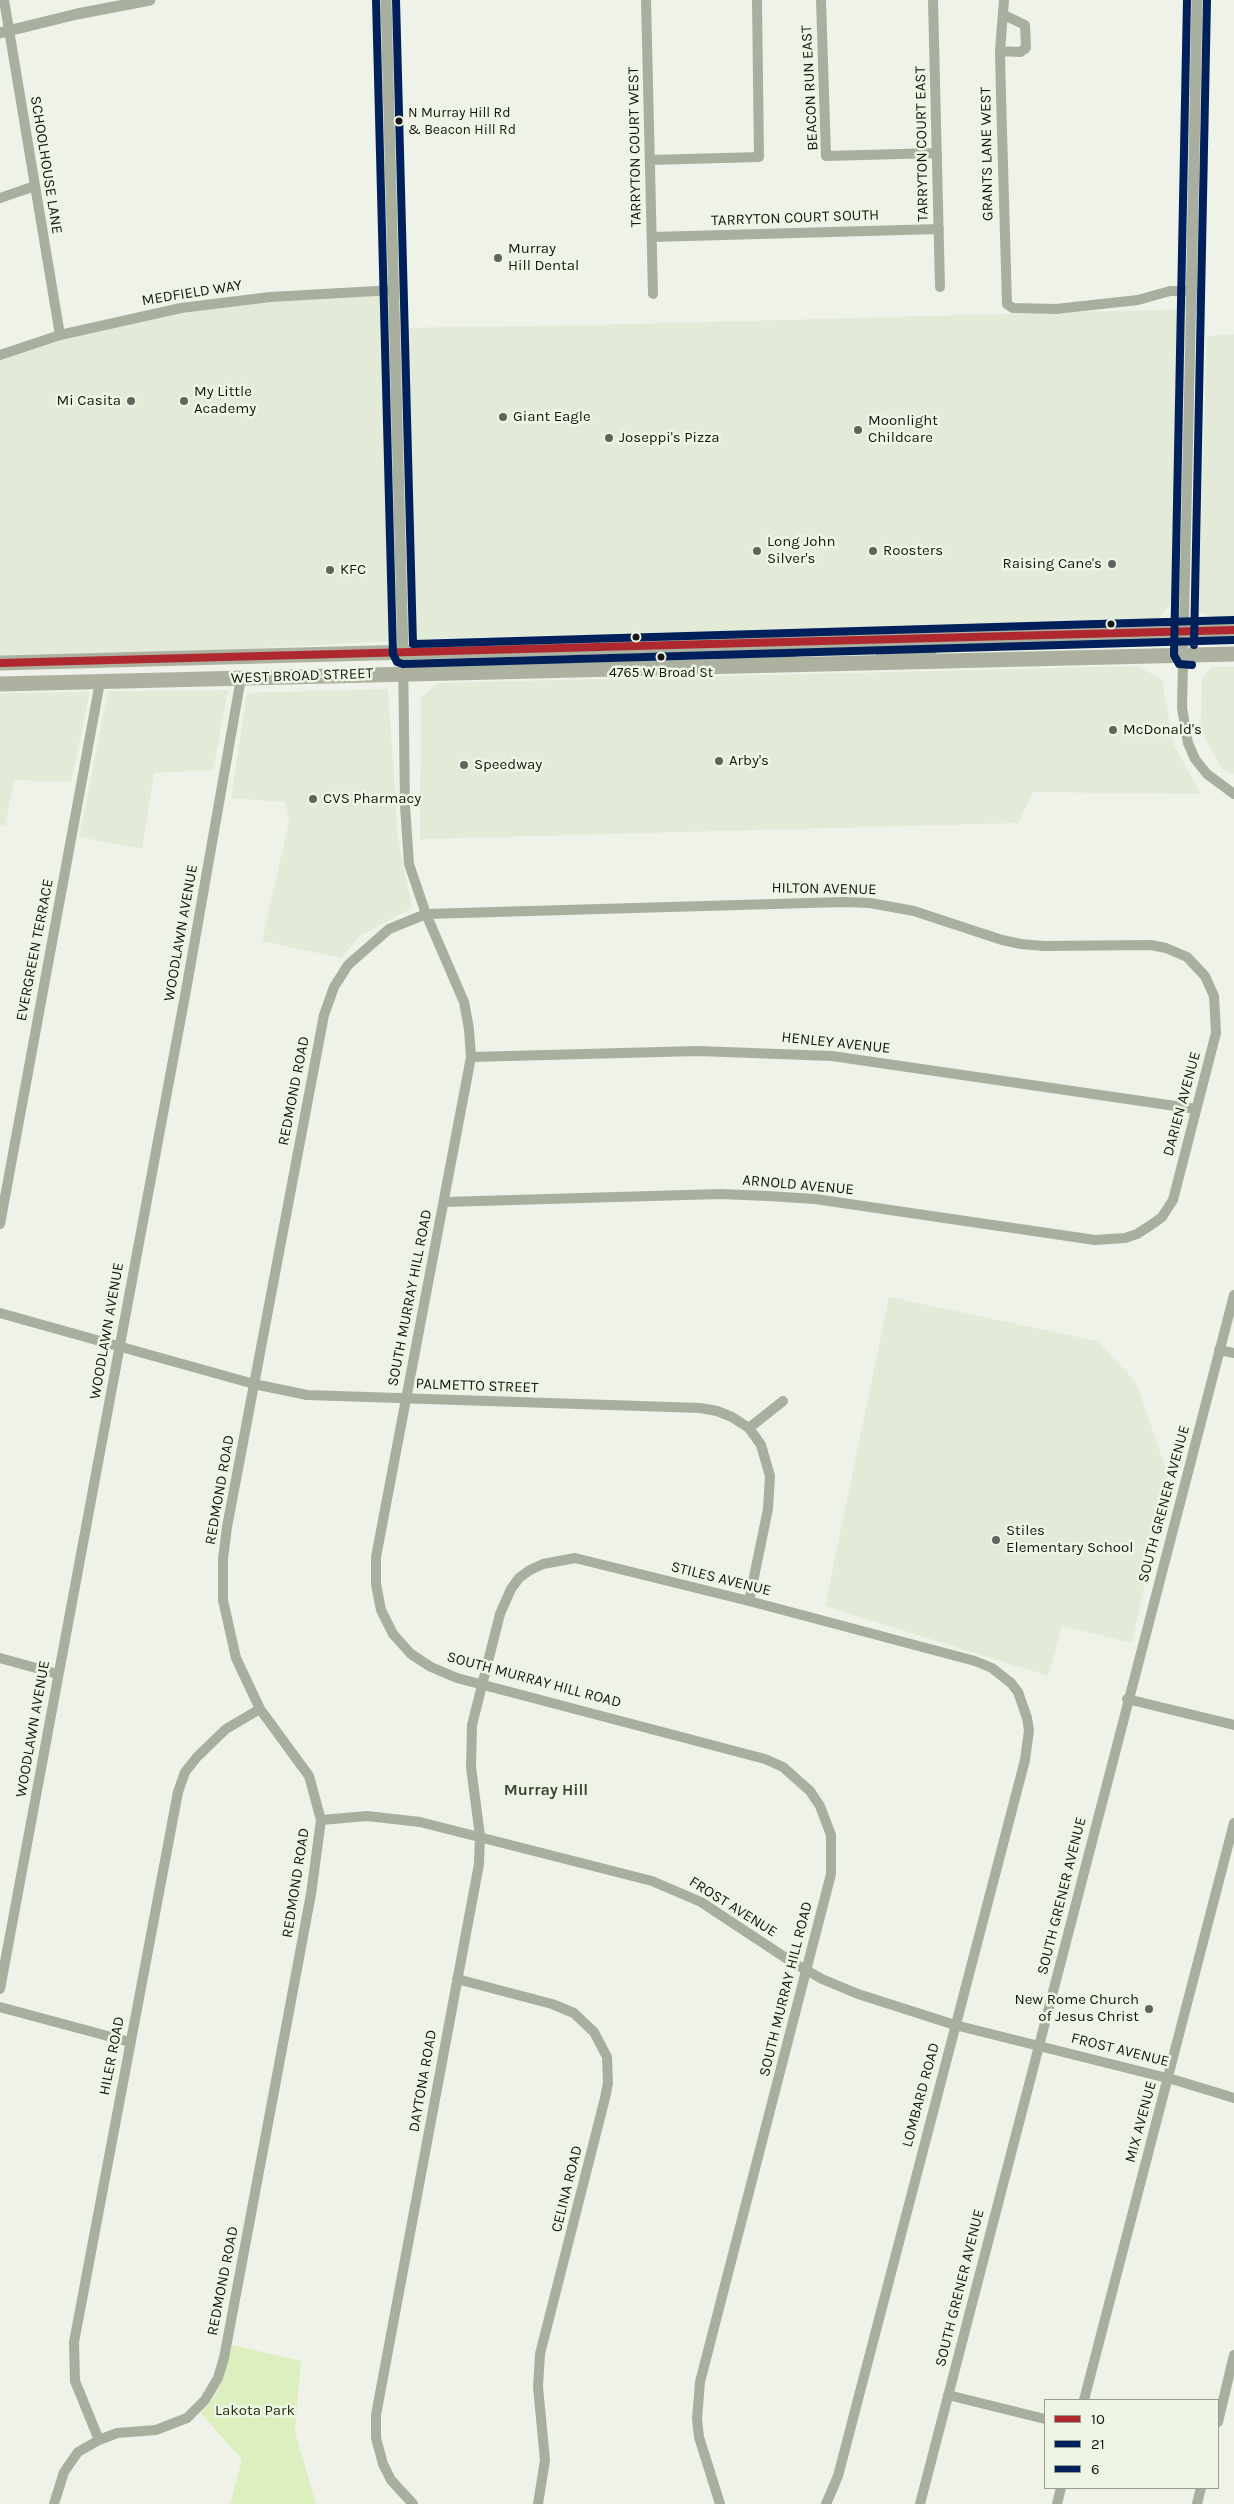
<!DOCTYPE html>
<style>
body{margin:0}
#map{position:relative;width:1234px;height:2504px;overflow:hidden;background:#eef2e8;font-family:Karla,sans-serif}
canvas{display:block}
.legend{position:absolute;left:1044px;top:2399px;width:175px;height:90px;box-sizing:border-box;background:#eff5e5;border:1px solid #989d91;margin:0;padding:6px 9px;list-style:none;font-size:15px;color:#151812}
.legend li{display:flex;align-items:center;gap:10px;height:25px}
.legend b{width:25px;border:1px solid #989d91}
</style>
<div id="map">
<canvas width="1234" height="2504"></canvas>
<ul class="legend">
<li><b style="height:6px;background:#af272f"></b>10</li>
<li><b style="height:6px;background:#00205b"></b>21</li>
<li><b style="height:6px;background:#00205b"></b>6</li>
</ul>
</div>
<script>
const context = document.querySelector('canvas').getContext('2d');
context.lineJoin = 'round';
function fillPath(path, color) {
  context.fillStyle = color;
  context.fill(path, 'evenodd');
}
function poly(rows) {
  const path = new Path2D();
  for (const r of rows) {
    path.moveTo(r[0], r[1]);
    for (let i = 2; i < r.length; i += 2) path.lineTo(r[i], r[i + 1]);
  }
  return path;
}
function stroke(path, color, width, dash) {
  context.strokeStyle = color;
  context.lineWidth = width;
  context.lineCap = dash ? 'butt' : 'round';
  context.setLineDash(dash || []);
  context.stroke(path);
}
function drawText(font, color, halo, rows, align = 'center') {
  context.font = font + ' Karla,sans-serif';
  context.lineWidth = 5;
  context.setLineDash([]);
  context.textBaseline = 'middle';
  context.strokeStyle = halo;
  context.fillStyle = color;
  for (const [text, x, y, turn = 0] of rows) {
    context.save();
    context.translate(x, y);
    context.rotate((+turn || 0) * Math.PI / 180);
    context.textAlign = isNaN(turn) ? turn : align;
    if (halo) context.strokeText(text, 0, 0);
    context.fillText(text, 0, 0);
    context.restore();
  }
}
fillPath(poly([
 [394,290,395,328,597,325,1191,309,1186,587,1157,620,450,638,244,649,0,655,0,355,181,308],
 [1234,334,1234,619,1218,619,1198,612,1207,336],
 [1138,666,1162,680,1174,745,1201,794,1033,792,1018,823,420,839,421,698,437,683],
 [1211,667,1234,667,1234,774,1221,768,1201,730,1202,680],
 [388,689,398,839,412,908,360,936,341,958,262,941,289,821,285,802,231,798,247,693],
 [228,690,213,770,154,773,142,849,79,837,108,691],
 [90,692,71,782,14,780,5,826,0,825,0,693],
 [889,1297,1097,1341,1136,1382,1168,1475,1132,1643,1062,1626,1048,1676,825,1606]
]), '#e3ead8');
fillPath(poly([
 [232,2345,301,2361,295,2432,316,2504,230,2504,242,2460,201,2413,214,2397,223,2380]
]), '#deefbf');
stroke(poly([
 [4,0,60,335],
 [646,0,653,294],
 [821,0,826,156,937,153],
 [933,0,940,287],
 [1004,0,1000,51,1001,96,1007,304,1013,308,1056,309,1138,300,1170,291,1192,291],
 [1000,51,1020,52,1026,48,1025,25,1004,15],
 [650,160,759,157,757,0],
 [0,198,35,186],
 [652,237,939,229],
 [1191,309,1182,708,1188,743,1195,759,1207,774,1234,794],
 [0,355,60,335,181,308,270,297,394,290],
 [403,654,405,806,409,864,426,914,464,1002,469,1029,471,1057,376,1557,376,1584,381,1610,393,1634,411,1654,431,1667,457,1678,765,1759,783,1767,810,1791,820,1806,831,1835,831,1874,700,2382,697,2419,699,2437,720,2504],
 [471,1057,698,1051,832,1056,1196,1109],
 [0,1224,100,682],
 [0,1313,254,1384,307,1395,700,1408,717,1411,732,1417,749,1428,761,1445,770,1476,768,1509,749,1601],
 [1219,1350,1234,1353],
 [749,1428,783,1401],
 [0,1658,58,1674],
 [1127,1699,1234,1725],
 [321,1820,367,1816,420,1822,652,1881,701,1902,792,1962,822,1979,858,1994,955,2025,1175,2080,1234,2098],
 [457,1979,552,2004,574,2013,594,2032,607,2057,608,2083,605,2098,540,2354,538,2387,545,2460,538,2504],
 [0,1989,187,985,241,678],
 [0,2007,130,2042],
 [948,2395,1045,2419],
 [1084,2400,1234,1823],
 [1218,2422,1234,2355],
 [99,2440,75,2381,74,2342,178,1792,185,1772,197,1757,226,1729,260,1709],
 [54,2504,64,2472,78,2452,99,2440,117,2433,156,2430,187,2418,205,2400,218,2378,224,2358,311,1894,321,1820,309,1776,260,1709,236,1658,223,1600,223,1559,227,1527,324,1015,334,987,348,965,389,929,426,914,843,902,870,903,914,911,1002,940,1021,944,1044,946,1151,945,1166,948,1187,957,1205,976,1214,996,1216,1033,1173,1200,1162,1217,1154,1223,1137,1234,1125,1238,1095,1240,815,1199,768,1196,720,1194,444,1202],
 [413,2504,391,2480,383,2464,376,2438,376,2415,479,1864,480,1836,471,1767,472,1725,500,1614,511,1589,519,1578,530,1570,543,1564,575,1558,749,1601,975,1661,992,1668,1011,1683,1018,1692,1027,1718,1029,1730,1025,1760,838,2476,826,2504],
 [920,2504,1234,1295],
 [1057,2504,1061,2488],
 [1197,2504,1201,2488]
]), '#a9af9e', 10);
stroke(poly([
 [386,0,403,654],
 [0,33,77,14,150,0],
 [1191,309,1197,0]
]), '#a9af9e', 11);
stroke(poly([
 [883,652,932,647],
 [721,658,791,652],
 [0,663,1234,630],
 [0,684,1234,654]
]), '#acb1a0', 15);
stroke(poly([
 [0,663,1234,630]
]), '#af272f', 8);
stroke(poly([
 [376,0,393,654,397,662,403,664,1234,640],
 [1194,645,1207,0]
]), '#00205b', 8);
stroke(poly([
 [396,0,413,644,1234,620],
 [1187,0,1174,655,1179,664,1192,665]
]), '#00205b', 8);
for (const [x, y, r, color] of [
 [399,121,4.5,"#151812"],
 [498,258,5,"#61645d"],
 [131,401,5,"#61645d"],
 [184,401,5,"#61645d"],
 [503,417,5,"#61645d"],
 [858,430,5,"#61645d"],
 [609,438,5,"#61645d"],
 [757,551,5,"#61645d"],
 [873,551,5,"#61645d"],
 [1112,564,5,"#61645d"],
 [330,570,5,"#61645d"],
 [1111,624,4.5,"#151812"],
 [636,637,4.5,"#151812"],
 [661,657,4.5,"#151812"],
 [1113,730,5,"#61645d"],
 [719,761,5,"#61645d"],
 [464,765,5,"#61645d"],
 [313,799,5,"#61645d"],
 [996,1540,5,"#61645d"],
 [1149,2009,5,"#61645d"]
]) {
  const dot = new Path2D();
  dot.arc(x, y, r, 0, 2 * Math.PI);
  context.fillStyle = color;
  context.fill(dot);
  stroke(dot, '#eff5e5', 2);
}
drawText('14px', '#151812', '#eff5e5', [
 ["N Murray Hill Rd",408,113],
 ["& Beacon Hill Rd",408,130],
 ["4765 W Broad St",661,673,"center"]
], 'left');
drawText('15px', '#151812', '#eff5e5', [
 ["BEACON RUN EAST",810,88,-93],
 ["TARRYTON COURT EAST",922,144,-91],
 ["TARRYTON COURT WEST",635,147,-91],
 ["GRANTS LANE WEST",987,154,-91],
 ["SCHOOLHOUSE LANE",46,165,81],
 ["TARRYTON COURT SOUTH",795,218,-2],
 ["MEDFIELD WAY",192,293,-9],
 ["WEST BROAD STREET",302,676,-2],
 ["HILTON AVENUE",824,889,1],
 ["WOODLAWN AVENUE",181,933,-80],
 ["EVERGREEN TERRACE",35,950,-79],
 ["HENLEY AVENUE",836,1043,6],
 ["REDMOND ROAD",294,1091,-79],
 ["DARIEN AVENUE",1182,1104,-75],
 ["ARNOLD AVENUE",798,1185,5],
 ["SOUTH MURRAY HILL ROAD",410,1298,-79],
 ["WOODLAWN AVENUE",107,1331,-80],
 ["PALMETTO STREET",477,1386,2],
 ["REDMOND ROAD",220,1490,-80],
 ["SOUTH GRENER AVENUE",1164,1504,-75],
 ["STILES AVENUE",721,1579,14],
 ["SOUTH MURRAY HILL ROAD",534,1680,15],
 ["WOODLAWN AVENUE",33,1729,-80],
 ["REDMOND ROAD",296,1883,-81],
 ["SOUTH GRENER AVENUE",1062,1896,-76],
 ["FROST AVENUE",733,1907,32],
 ["SOUTH MURRAY HILL ROAD",786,1989,-76],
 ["FROST AVENUE",1120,2050,14],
 ["HILER ROAD",112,2056,-79],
 ["DAYTONA ROAD",423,2081,-80],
 ["LOMBARD ROAD",921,2095,-75],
 ["MIX AVENUE",1141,2122,-75],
 ["CELINA ROAD",567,2189,-76],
 ["REDMOND ROAD",223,2281,-79],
 ["SOUTH GRENER AVENUE",960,2288,-76]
]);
drawText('15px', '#151812', '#eff5e5', [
 ["Murray",508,249],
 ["Hill Dental",508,266],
 ["My Little",194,392],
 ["Academy",194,409],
 ["Mi Casita",121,401,"right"],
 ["Giant Eagle",513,417],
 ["Moonlight",868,421],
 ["Childcare",868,438],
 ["Joseppi's Pizza",619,438],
 ["Long John",767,542],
 ["Silver's",767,559],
 ["Roosters",883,551],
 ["Raising Cane's",1102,564,"right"],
 ["KFC",340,570],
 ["McDonald's",1123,730],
 ["Arby's",729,761],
 ["Speedway",474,765],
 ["CVS Pharmacy",323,799],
 ["Stiles",1006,1531],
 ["Elementary School",1006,1548],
 ["New Rome Church",1139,2000,"right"],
 ["of Jesus Christ",1139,2017,"right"]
], 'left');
drawText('15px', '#26310f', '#eff5e5', [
 ["Lakota Park",255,2411]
]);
drawText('bold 16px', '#3e4336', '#eff5e5', [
 ["Murray Hill",546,1790]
]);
</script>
